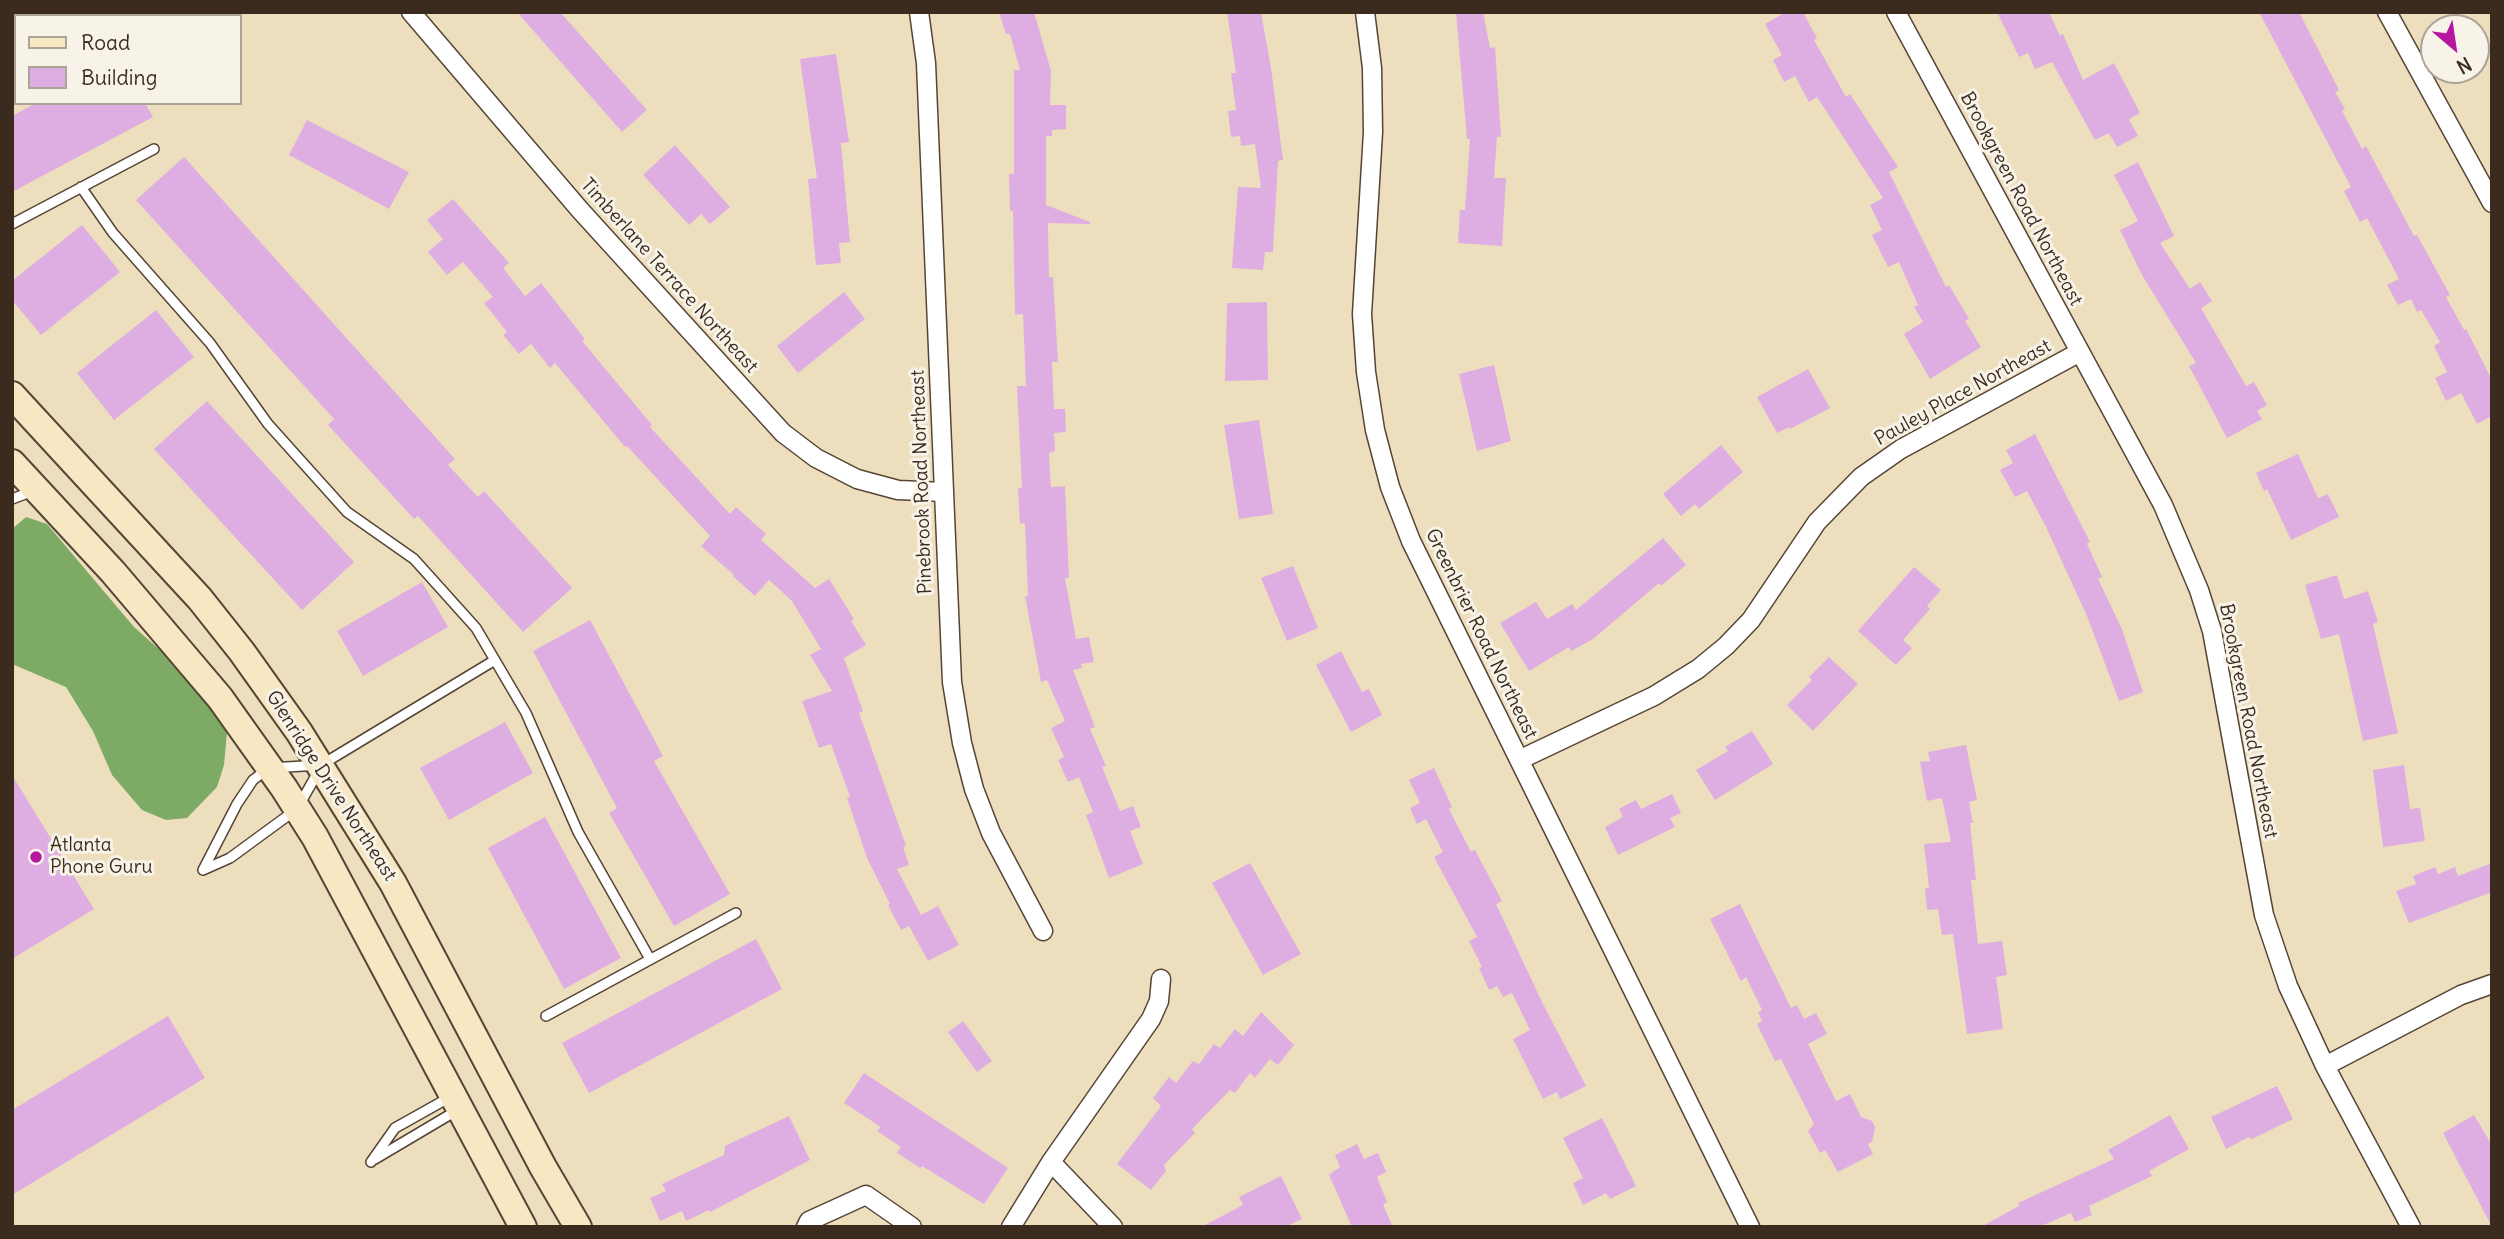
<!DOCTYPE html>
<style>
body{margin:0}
#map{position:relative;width:2504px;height:1239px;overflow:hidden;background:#eddfbd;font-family:Delius,sans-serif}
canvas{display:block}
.frame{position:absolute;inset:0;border:14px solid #3b2a1e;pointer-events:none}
.legend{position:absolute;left:14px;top:14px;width:228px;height:91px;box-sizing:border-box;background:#f7f3e8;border:2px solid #aca397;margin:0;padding:9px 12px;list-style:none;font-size:21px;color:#3b2a1e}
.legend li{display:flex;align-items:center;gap:14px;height:35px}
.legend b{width:35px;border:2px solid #aca397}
.north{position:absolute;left:2420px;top:14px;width:70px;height:70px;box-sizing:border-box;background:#f7f3e8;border:2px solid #aca397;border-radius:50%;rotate:151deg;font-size:19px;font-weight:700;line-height:28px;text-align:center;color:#3b2a1e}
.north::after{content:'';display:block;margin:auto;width:24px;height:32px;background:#b5179e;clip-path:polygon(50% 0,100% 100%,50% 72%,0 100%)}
</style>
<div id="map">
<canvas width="2504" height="1239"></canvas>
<div class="frame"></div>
<ul class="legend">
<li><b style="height:9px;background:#f7e8c3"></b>Road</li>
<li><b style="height:19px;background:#deaee2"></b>Building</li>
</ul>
<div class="north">N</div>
</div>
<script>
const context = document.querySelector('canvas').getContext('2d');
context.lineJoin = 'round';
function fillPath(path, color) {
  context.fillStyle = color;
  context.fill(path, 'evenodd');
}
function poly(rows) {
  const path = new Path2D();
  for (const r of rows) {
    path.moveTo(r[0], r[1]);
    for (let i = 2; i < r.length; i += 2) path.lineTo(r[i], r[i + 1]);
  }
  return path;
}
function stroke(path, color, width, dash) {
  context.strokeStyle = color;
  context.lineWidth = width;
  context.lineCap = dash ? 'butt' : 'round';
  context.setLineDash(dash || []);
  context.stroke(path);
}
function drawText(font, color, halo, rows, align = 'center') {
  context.font = font + ' Delius,sans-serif';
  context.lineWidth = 6;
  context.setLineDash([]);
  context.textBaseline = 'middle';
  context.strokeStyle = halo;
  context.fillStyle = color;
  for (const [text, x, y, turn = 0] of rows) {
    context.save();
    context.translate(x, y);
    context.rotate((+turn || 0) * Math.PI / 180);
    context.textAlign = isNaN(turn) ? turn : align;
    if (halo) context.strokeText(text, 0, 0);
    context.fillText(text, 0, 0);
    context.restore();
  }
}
fillPath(poly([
 [26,517,47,524,134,627,195,681,227,732,224,765,217,787,187,818,166,820,142,810,112,775,93,731,66,687,12,664,12,529]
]), '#7dab65');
fillPath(poly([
 [517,12,560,12,647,110,622,132],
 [999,12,1034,12,1051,71,1050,105,1066,105,1066,129,1052,130,1052,136,1046,136,1046,205,1090,222,1090,224,1048,223,1049,277,1053,277,1058,362,1052,362,1054,409,1065,409,1066,432,1054,433,1055,451,1049,453,1051,487,1065,486,1069,578,1065,578,1076,639,1089,637,1094,662,1081,664,1082,668,1073,670,1095,727,1090,729,1106,766,1102,767,1120,811,1133,806,1141,827,1130,831,1143,864,1109,878,1086,815,1093,812,1079,777,1068,782,1058,760,1064,757,1051,728,1065,721,1047,680,1041,682,1025,596,1028,596,1025,523,1020,524,1018,488,1022,488,1017,386,1026,386,1023,314,1015,315,1013,212,1010,210,1009,174,1014,174,1014,70,1020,70,1010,34,1006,34],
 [1227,12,1261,12,1271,68,1283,160,1278,161,1273,252,1265,252,1263,270,1232,268,1238,187,1261,188,1255,144,1241,146,1240,136,1231,137,1228,111,1236,110,1231,73,1236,73],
 [1456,12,1483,12,1490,48,1495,47,1501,137,1497,137,1494,178,1506,178,1502,246,1458,243,1460,210,1465,210,1470,139,1467,139],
 [1786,12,1803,12,1817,38,1814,40,1846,97,1850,94,1898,167,1889,172,1946,287,1949,285,1969,319,1965,321,1981,347,1930,379,1904,334,1923,322,1914,307,1918,305,1899,262,1888,267,1872,235,1882,230,1870,205,1883,198,1817,97,1809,102,1795,76,1784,82,1773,60,1782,55,1765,24],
 [1997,12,2049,12,2060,36,2063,34,2083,80,2114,63,2140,113,2129,119,2138,136,2117,147,2109,133,2095,140,2052,62,2035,69,2028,53,2019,57],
 [2259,12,2299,12,2339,90,2335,92,2345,109,2342,111,2362,149,2366,146,2414,236,2417,235,2450,295,2446,297,2464,330,2466,329,2492,380,2492,416,2477,424,2461,393,2446,401,2435,378,2447,372,2434,346,2440,342,2421,310,2417,312,2411,299,2398,305,2387,285,2399,279,2367,218,2360,222,2344,191,2351,187],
 [836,54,849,142,841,143,850,242,839,243,841,263,816,265,808,179,817,178,800,59],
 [36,103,145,103,153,117,12,192,12,116],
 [307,120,409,172,389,209,289,155],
 [675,145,730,207,710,224,701,214,689,225,643,175],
 [184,157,455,459,448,465,478,497,484,491,572,588,523,632,418,516,414,519,328,425,334,419,136,200],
 [2138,162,2174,236,2160,243,2190,289,2200,282,2212,301,2201,308,2246,386,2254,382,2267,405,2257,411,2262,419,2227,438,2189,366,2196,363,2142,275,2120,230,2138,221,2114,175],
 [453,199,509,263,503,268,525,296,541,283,585,339,582,341,652,425,650,427,730,514,736,507,766,534,761,540,815,588,829,579,854,619,851,621,866,645,844,658,863,711,859,713,906,846,903,847,909,865,897,869,921,915,938,906,959,945,928,961,909,926,901,930,888,905,890,904,867,858,847,798,850,797,831,744,819,748,802,701,832,691,810,655,821,649,792,601,769,580,755,596,733,576,734,575,701,546,710,536,627,446,625,447,555,363,550,368,531,344,519,354,503,335,507,332,484,303,493,297,463,262,447,275,428,252,443,239,427,220],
 [82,225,120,272,41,335,12,300,12,281],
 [844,292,865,319,798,373,777,346],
 [1267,302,1268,380,1225,381,1227,303],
 [156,310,194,357,114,420,77,373],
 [1494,365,1511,441,1477,451,1459,374],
 [1808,369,1830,408,1790,429,1789,427,1777,433,1757,397],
 [207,401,354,562,302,610,154,449],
 [1259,420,1273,514,1239,519,1224,425],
 [2035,434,2090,542,2087,544,2102,577,2098,579,2122,629,2143,692,2119,701,2087,616,2047,529,2027,491,2015,497,2000,470,2013,463,2006,450],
 [1721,445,1743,472,1699,509,1695,504,1681,516,1663,494],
 [2298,454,2318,498,2328,494,2339,517,2291,540,2267,489,2264,491,2256,473],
 [1663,538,1686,565,1661,586,1659,583,1593,639,1571,651,1569,647,1529,671,1500,623,1536,602,1547,619,1572,604,1576,610],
 [1293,566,1318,628,1287,641,1261,578],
 [1914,567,1941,590,1927,606,1930,609,1903,640,1912,648,1896,665,1858,631],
 [2337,575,2344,599,2368,591,2378,622,2373,624,2398,733,2363,741,2339,634,2321,639,2305,585],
 [422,582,448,627,363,676,337,631],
 [590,620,663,756,654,761,730,894,674,926,609,813,617,808,533,651],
 [1341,651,1362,692,1369,689,1382,715,1351,732,1316,665],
 [1829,657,1858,684,1813,731,1787,705,1812,680,1809,677],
 [505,722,533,773,449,820,420,768],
 [1752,731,1773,764,1715,800,1696,770,1728,751,1725,747],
 [1966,745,1977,800,1969,802,1973,823,1970,823,1976,880,1971,880,1978,944,2002,941,2007,975,1996,977,2003,1029,1967,1034,1953,934,1942,935,1938,909,1927,910,1925,888,1929,888,1924,844,1951,842,1942,798,1927,801,1920,762,1930,761,1928,752],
 [2404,765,2410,809,2420,808,2425,841,2383,847,2373,770],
 [1434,768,1452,807,1449,809,1471,852,1475,850,1502,901,1496,904,1542,1002,1586,1086,1560,1099,1557,1092,1543,1099,1513,1039,1530,1030,1512,993,1503,997,1497,986,1489,990,1479,968,1482,967,1469,941,1477,937,1434,857,1443,852,1426,819,1417,824,1410,808,1420,803,1409,780],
 [12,775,94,909,12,959],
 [1672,794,1681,813,1670,818,1675,827,1618,855,1605,827,1623,817,1619,809,1636,800,1641,809],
 [545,817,621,958,564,989,488,848],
 [1250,863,1301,954,1263,975,1212,883],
 [2492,863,2492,892,2409,923,2396,891,2416,884,2413,876,2435,867,2438,874,2455,867,2458,876],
 [1740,904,1791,1008,1797,1005,1804,1019,1816,1013,1827,1034,1808,1044,1836,1101,1850,1094,1861,1117,1872,1121,1875,1127,1872,1142,1868,1144,1873,1154,1838,1172,1825,1150,1820,1153,1808,1131,1814,1124,1809,1114,1781,1059,1775,1061,1757,1024,1762,1021,1758,1012,1762,1010,1746,977,1741,981,1710,919],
 [756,939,782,989,589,1093,562,1043],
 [1261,1012,1294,1045,1278,1065,1270,1059,1255,1078,1250,1073,1235,1093,1230,1090,1192,1129,1195,1133,1164,1165,1166,1171,1151,1190,1117,1164,1161,1106,1153,1098,1169,1077,1176,1083,1193,1061,1199,1064,1214,1044,1220,1048,1235,1029,1243,1036],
 [168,1016,205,1078,12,1195,12,1110],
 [963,1021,992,1061,977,1072,948,1032],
 [864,1073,1008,1168,984,1204,922,1166,920,1168,897,1153,901,1147,877,1131,881,1127,844,1103],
 [2277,1086,2293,1119,2252,1139,2249,1137,2226,1149,2211,1117],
 [2170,1115,2189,1149,2149,1171,2152,1176,2089,1206,2092,1215,2075,1222,2071,1213,2039,1227,1981,1227,2019,1206,2018,1203,2114,1159,2108,1150],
 [2474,1115,2492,1145,2492,1227,2443,1133],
 [789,1116,810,1160,710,1212,709,1210,686,1221,682,1211,660,1221,650,1198,666,1191,662,1184,724,1155,725,1146],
 [1602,1118,1636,1186,1610,1199,1606,1193,1583,1205,1573,1183,1583,1178,1563,1138],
 [1357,1144,1364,1159,1378,1153,1386,1172,1377,1177,1387,1202,1383,1205,1393,1227,1352,1227,1329,1175,1340,1167,1335,1155],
 [1281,1176,1302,1219,1285,1227,1201,1227,1243,1205,1239,1197]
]), '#deaee2');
const service = poly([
 [81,187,113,233,210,343,268,424,347,512,414,559,476,628,526,713,578,832,650,959],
 [12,224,154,149],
 [12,499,33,491],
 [203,870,237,804,253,780,269,768,321,765,495,660],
 [203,870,230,858,297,809,318,772],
 [546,1016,736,913],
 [375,1159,456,1111],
 [371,1162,395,1128,452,1096]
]);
const minor = poly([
 [411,12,580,210,783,433,816,458,857,479,898,490,944,492],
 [919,12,926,63,952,682,962,743,974,789,991,833,1043,931],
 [1365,12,1372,68,1373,132,1362,314,1366,372,1375,430,1390,487,1411,541,1750,1227],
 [1896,12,2163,505,2199,590,2212,631,2264,915,2288,986,2325,1066,2411,1227],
 [2387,12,2492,203],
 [42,16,48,12],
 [12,32,16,30],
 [1519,760,1654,696,1698,669,1726,646,1751,620,1817,522,1861,477,1901,449,2080,352],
 [2325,1066,2461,995,2492,984],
 [1051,1162,1113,1227],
 [806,1227,809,1221,866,1195,912,1227],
 [1011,1227,1051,1162,1151,1019,1159,1001,1161,979]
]);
const secondary = poly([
 [12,395,200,599,242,652,299,732,393,883,543,1167,578,1227],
 [12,463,113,572,220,698,284,788,315,837,523,1227]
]);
stroke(service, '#564536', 12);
stroke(minor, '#564536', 21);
stroke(secondary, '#564536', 30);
stroke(service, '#fff', 9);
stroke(minor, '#fff', 18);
stroke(secondary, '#f7e8c3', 26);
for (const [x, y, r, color] of [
 [36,857,7,"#b5179e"]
]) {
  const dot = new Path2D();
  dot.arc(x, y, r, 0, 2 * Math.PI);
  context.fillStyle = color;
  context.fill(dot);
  stroke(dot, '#f7f3e8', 2.5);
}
drawText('19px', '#3b2a1e', '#f7f3e8', [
 ["Brookgreen Road Northeast",2021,199,62],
 ["Timberlane Terrace Northeast",669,276,48],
 ["Pauley Place Northeast",1963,393,-29],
 ["Pinebrook Road Northeast",922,482,-92],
 ["Greenbrier Road Northeast",1481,634,64],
 ["Brookgreen Road Northeast",2248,721,79],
 ["Glenridge Drive Northeast",331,786,57]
]);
drawText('19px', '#3b2a1e', '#f7f3e8', [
 ["Atlanta",50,846],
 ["Phone Guru",50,868]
], 'left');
</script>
